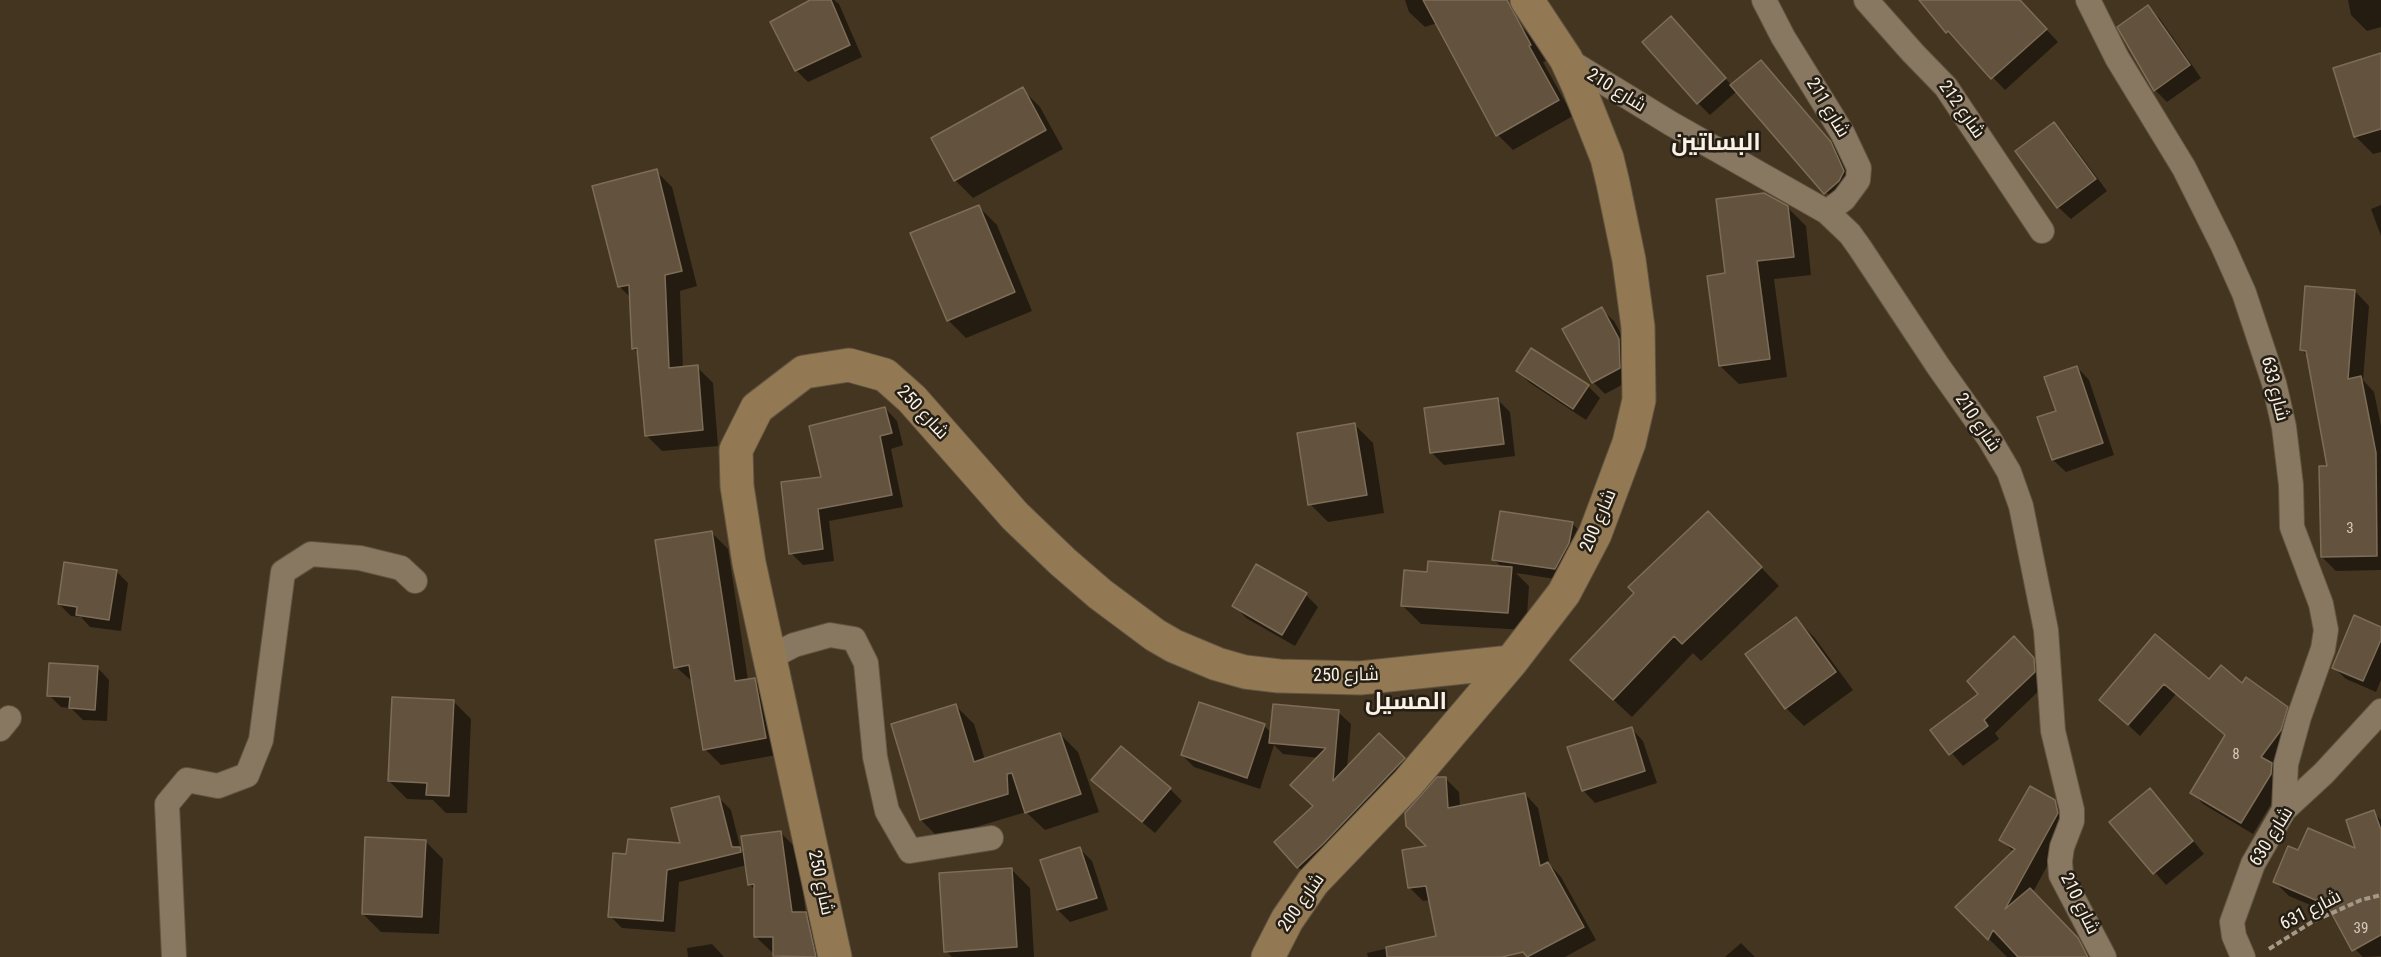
<!DOCTYPE html>
<meta charset="utf-8">
<style>
body{margin:0}
canvas{display:block;background:#433520}
</style>
<canvas width="2381" height="957"></canvas>
<script>
const context = document.querySelector('canvas').getContext('2d');
context.lineJoin = 'round';
function fillPath(path, color) {
  context.fillStyle = color;
  context.fill(path, 'evenodd');
}
function poly(rows) {
  const path = new Path2D();
  for (const r of rows) {
    path.moveTo(r[0], r[1]);
    for (let i = 2; i < r.length; i += 2) path.lineTo(r[i], r[i + 1]);
  }
  return path;
}
function stroke(path, color, width, dash) {
  context.strokeStyle = color;
  context.lineWidth = width;
  context.lineCap = dash ? 'butt' : 'round';
  context.setLineDash(dash || []);
  context.stroke(path);
}
function drawText(font, color, halo, rows, align = 'center') {
  context.font = font + ' "Roboto Condensed",Cairo,sans-serif';
  context.lineWidth = 5;
  context.setLineDash([]);
  context.textBaseline = 'middle';
  context.strokeStyle = halo;
  context.fillStyle = color;
  for (const [text, x, y, turn = 0] of rows) {
    context.save();
    context.translate(x, y);
    context.rotate((+turn || 0) * Math.PI / 180);
    context.textAlign = isNaN(turn) ? turn : align;
    if (halo) context.strokeText(text, 0, 0);
    context.fillText(text, 0, 0);
    context.restore();
  }
}
fillPath(poly([
 [813,0,834,0,839,4,862,57,808,82,796,70],
 [1405,0,1507,0,1521,26,1533,38,1546,61,1543,62,1573,116,1513,150,1498,135,1437,23,1425,27,1409,12],
 [1921,0,2019,0,2058,42,2005,90,1960,43,1959,44,1947,32],
 [2348,0,2381,0,2381,27,2367,31,2351,15],
 [2148,7,2160,19,2201,78,2167,102,2155,90],
 [1683,30,1732,86,1761,62,1779,80,1849,162,1843,211,1737,91,1710,115,1698,103],
 [2381,55,2381,152,2373,154,2355,136],
 [1022,89,1040,107,1063,149,973,198,955,180],
 [2054,124,2066,136,2107,191,2071,219,2058,207],
 [656,171,672,187,697,286,680,291,683,368,697,367,713,383,718,446,662,451,646,435,639,354,633,348,631,298,620,287,594,187],
 [2381,205,2381,236,2371,209],
 [979,207,997,225,1032,311,966,338,948,320],
 [1787,207,1806,226,1811,275,1774,279,1787,377,1739,384,1720,366,1727,274],
 [2355,291,2369,306,2363,380,2374,392,2381,426,2381,570,2336,571,2322,557,2329,467,2308,357,2302,350],
 [1601,309,1614,321,1631,352,1631,380,1605,394,1593,382],
 [2077,367,2089,380,2114,455,2066,472,2053,460,2039,418,2057,411],
 [1518,371,1588,386,1600,398,1586,420,1530,383],
 [1498,400,1510,412,1515,456,1444,465,1431,452],
 [885,408,897,421,903,445,891,449,903,507,829,521,834,561,803,565,791,553,823,479],
 [1355,425,1373,443,1384,513,1328,522,1310,504],
 [1572,523,1584,536,1568,581,1516,573,1529,586,1526,630,1421,624,1402,605,1429,573,1502,567,1494,560],
 [1726,531,1779,586,1701,661,1693,653,1632,717,1590,678],
 [712,533,728,549,748,680,754,679,770,695,782,754,721,765,705,749,694,683,676,667],
 [116,571,128,583,121,631,90,627,81,617,71,616,59,604],
 [1306,595,1318,607,1295,646,1246,618,1234,605],
 [1796,619,1814,637,1853,690,1804,726,1786,708,1748,654],
 [2381,628,2381,680,2376,692,2346,679,2333,667],
 [2155,636,2209,681,2242,686,2287,708,2298,720,2292,742,2274,767,2283,776,2282,786,2253,834,2203,804,2192,792,2226,736,2176,694,2140,736,2101,700],
 [2026,650,2045,672,2046,684,1995,733,1999,739,1963,766,1932,730,1980,694],
 [97,667,109,680,107,721,83,720,71,708,61,707,49,695],
 [453,701,471,719,467,813,446,813,433,800,407,799,389,781],
 [956,706,974,724,985,760,1060,734,1078,752,1099,812,1045,830,1026,812,939,838,921,820,893,725],
 [1338,712,1351,724,1347,768,1379,735,1416,771,1310,879,1298,867,1315,807,1319,758,1283,754,1274,745,1260,789,1194,767,1182,755,1264,726,1272,733],
 [1631,728,1643,741,1657,783,1595,803,1583,790],
 [1445,778,1459,792,1460,807,1525,794,1538,808,1550,865,1561,877,1596,940,1565,957,1528,957,1466,844,1492,957,1368,957,1367,953,1438,937,1430,900,1423,901,1409,887,1429,847],
 [1170,789,1182,801,1155,833,1106,792],
 [719,798,731,810,741,850,745,854,781,833,797,849,806,914,822,930,828,957,777,957,756,937,755,890,749,884,747,865,679,882,675,932,622,928,610,916,628,856,682,844],
 [2054,801,2067,814,2069,826,2033,892,2092,957,2007,957,1957,907,2014,852,2001,840],
 [2162,802,2204,854,2166,885,2111,822],
 [2373,812,2381,820,2381,956,2363,957,2350,944,2334,915,2289,896,2275,882,2299,852,2358,851],
 [425,841,443,859,439,934,381,932,363,914],
 [1080,849,1092,861,1108,910,1070,922,1058,910],
 [1012,870,1030,888,1034,957,952,957,946,951],
 [1741,943,1755,957,1725,957],
 [712,944,724,957,688,957,687,948]
]), '#0007');
const building = poly([
 [810,0,831,0,850,45,795,71,770,22,810,0],
 [1423,0,1507,0,1531,45,1529,46,1559,100,1496,136,1423,0],
 [1919,0,2020,0,2047,29,1991,79,1948,31,1946,33,1919,0],
 [2148,5,2190,65,2154,91,2117,27,2148,5],
 [1671,16,1726,78,1697,104,1642,42,1671,16],
 [2381,53,2381,129,2354,137,2333,68,2381,53],
 [1761,60,1831,142,1844,171,1839,181,1824,194,1730,85,1761,60],
 [1023,87,1046,130,954,181,931,138,1023,87],
 [2054,122,2096,179,2057,208,2015,151,2054,122],
 [657,169,682,271,665,275,669,368,698,365,703,430,645,436,637,348,632,349,629,285,618,287,592,186,657,169],
 [1764,193,1788,206,1794,257,1757,261,1770,359,1719,366,1707,276,1725,273,1716,199,1764,193],
 [979,205,1015,292,947,321,910,233,979,205],
 [2305,286,2355,290,2348,379,2361,376,2376,453,2377,556,2321,557,2319,466,2327,466,2306,351,2300,350,2305,286],
 [1602,307,1619,339,1620,368,1592,383,1562,329,1602,307],
 [1531,348,1589,385,1573,409,1516,371,1531,348],
 [2077,366,2103,443,2052,460,2037,417,2056,411,2044,377,2077,366],
 [1498,398,1504,444,1430,453,1424,408,1498,398],
 [885,407,892,433,880,436,892,495,818,509,823,549,789,554,781,482,821,477,809,426,885,407],
 [1355,423,1367,495,1308,505,1297,433,1355,423],
 [1500,511,1573,522,1569,543,1555,569,1492,560,1500,511],
 [1708,511,1762,567,1682,644,1674,636,1613,700,1570,660,1634,593,1628,587,1708,511],
 [712,531,735,681,755,678,766,738,703,750,689,665,674,668,655,540,712,531],
 [1428,561,1512,567,1508,613,1401,606,1404,570,1427,572,1428,561],
 [64,562,117,570,109,620,76,615,77,607,58,604,64,562],
 [1256,564,1307,593,1282,635,1232,606,1256,564],
 [2354,615,2381,627,2381,640,2363,681,2332,668,2354,615],
 [1796,617,1836,672,1785,709,1745,654,1796,617],
 [2155,634,2209,679,2221,665,2242,683,2246,677,2288,707,2281,730,2261,757,2272,763,2271,774,2241,823,2190,793,2225,735,2164,684,2128,725,2099,700,2155,634],
 [2014,636,2034,658,2035,672,1984,720,1988,726,1949,755,1930,730,1978,694,1967,681,2014,636],
 [49,663,98,666,95,710,69,708,70,697,47,696,49,663],
 [392,697,454,700,449,796,426,795,427,783,388,781,392,697],
 [1199,702,1265,724,1247,778,1181,755,1199,702],
 [956,704,974,762,1060,733,1081,794,1025,813,1012,773,1007,774,1008,794,920,820,891,724,956,704],
 [1273,704,1339,710,1333,781,1379,733,1405,758,1323,844,1297,868,1274,842,1313,806,1290,785,1326,748,1269,743,1273,704],
 [1632,727,1645,771,1582,791,1567,747,1632,727],
 [1121,746,1171,788,1142,822,1091,780,1121,746],
 [1437,777,1446,777,1448,808,1525,793,1540,866,1548,862,1584,927,1527,957,1523,952,1502,957,1387,957,1386,947,1436,936,1426,886,1408,888,1402,850,1426,846,1406,826,1405,813,1437,777],
 [2030,786,2055,800,2058,813,2005,909,2030,888,2078,938,2088,957,2018,957,1993,930,1988,940,1955,907,2015,849,1999,840,2030,786],
 [2150,788,2193,841,2153,874,2109,822,2150,788],
 [719,796,732,847,740,847,741,852,667,870,663,921,608,917,613,853,626,854,628,839,680,843,671,808,719,796],
 [2374,810,2381,830,2381,935,2352,951,2327,905,2273,882,2288,846,2298,850,2308,828,2355,848,2346,820,2374,810],
 [781,831,792,912,806,912,816,957,773,956,773,937,754,937,754,884,748,885,741,836,781,831],
 [365,837,426,840,422,917,362,914,365,837],
 [1080,847,1097,898,1057,910,1040,860,1080,847],
 [1012,868,1017,947,944,952,939,873,1012,868]
]);
fillPath(building, '#63533e');
stroke(building, '#7d6d56', 1.5);
const minor = poly([
 [1764,0,1783,37,1843,134,1859,168,1858,180,1844,199,1827,212],
 [1866,0,1913,53,1946,87,2042,231],
 [2088,0,2117,58,2184,168,2223,246,2244,293,2274,383,2284,427,2291,485,2292,527,2321,604,2326,630,2323,649,2299,717,2286,764,2284,810],
 [1566,59,1670,123,1827,212,1850,234,1860,248,1938,366,1989,438,2009,472,2021,506,2046,630,2053,731,2072,810,2072,821,2062,847,2060,861,2061,875,2104,957],
 [771,657,794,645,830,635,854,639,866,663,875,757,887,811,910,851,991,838],
 [0,729,9,718],
 [174,957,167,804,187,780,218,786,247,775,261,740,283,572,311,554,360,558,401,568,415,581],
 [2243,957,2234,936,2232,922,2253,864,2284,810,2324,773,2381,711]
]);
const secondary = poly([
 [835,957,749,563,737,486,736,450,757,408,804,372,849,365,885,375,912,399,1015,516,1063,562,1100,594,1155,635,1174,646,1217,664,1245,672,1279,676,1360,678,1511,662],
 [1268,957,1287,920,1313,882,1408,783,1511,662,1564,593,1595,534,1629,443,1639,400,1638,327,1629,260,1613,183,1607,158,1578,85,1566,59,1527,0]
]);
stroke(minor, '#605441', 26);
stroke(secondary, '#605441', 35);
stroke(poly([
 [2269,949,2312,922,2361,900,2381,895]
]), '#a49887', 4, [6, 3]);
stroke(minor, '#897861', 24);
stroke(secondary, '#927954', 33);
drawText('15px', '#d5cabb', null, [
 ["3",2350,529],
 ["8",2236,755],
 ["39",2361,929]
]);
drawText('18px', '#fbf2e5', '#241e15', [
 ["شارع 210",1616,91,32],
 ["شارع 211",1827,108,59],
 ["شارع 212",1961,110,55],
 ["شارع 633",2274,389,76],
 ["شارع 250",922,413,47],
 ["شارع 210",1977,423,56],
 ["شارع 200",1599,521,-67],
 ["شارع 250",1346,676,-1],
 ["شارع 630",2272,837,-58],
 ["شارع 250",820,883,78],
 ["شارع 200",1302,903,-55],
 ["شارع 210",2079,904,64],
 ["شارع 631",2311,911,-27]
]);
drawText('bold 24px', '#fbf2e5', '#241e15', [
 ["البساتين",1716,144],
 ["المسيل",1406,703]
]);
</script>
